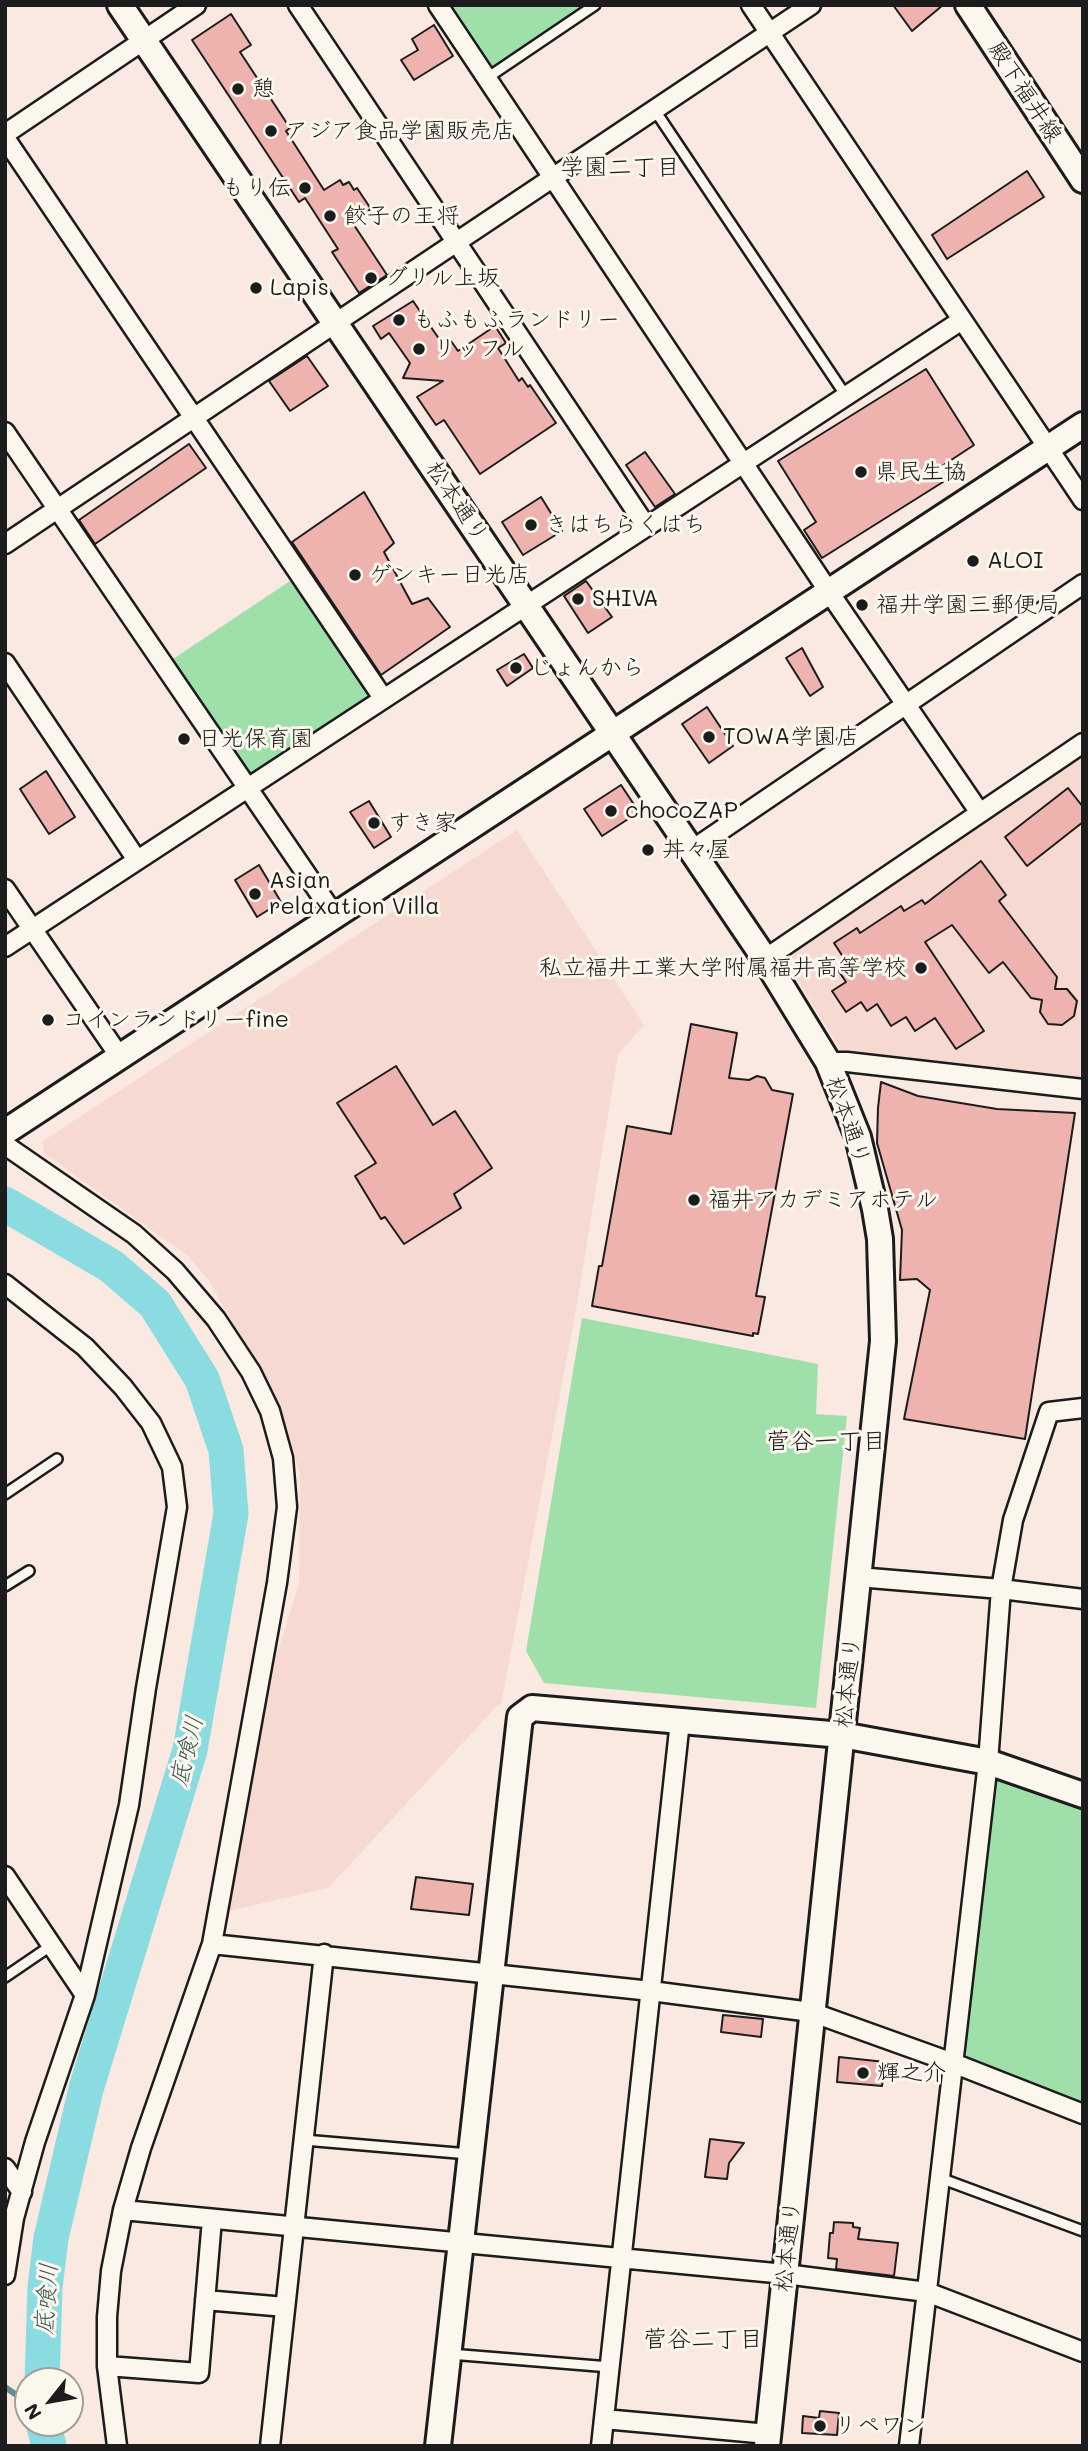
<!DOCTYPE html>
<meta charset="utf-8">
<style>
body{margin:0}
#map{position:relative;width:1088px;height:2451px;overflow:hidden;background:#f9e9e0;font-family:Mali,sans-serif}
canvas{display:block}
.frame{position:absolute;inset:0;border:7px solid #1c1c1c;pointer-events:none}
.north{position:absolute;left:14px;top:2367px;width:70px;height:70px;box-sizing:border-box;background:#fbf7ec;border:2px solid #a29f99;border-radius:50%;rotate:239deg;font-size:19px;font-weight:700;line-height:28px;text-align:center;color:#1c1c1c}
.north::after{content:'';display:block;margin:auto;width:24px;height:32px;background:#1c1c1c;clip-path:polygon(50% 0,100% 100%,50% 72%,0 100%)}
</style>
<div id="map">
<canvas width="1088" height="2451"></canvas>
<div class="frame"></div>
<div class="north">N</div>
</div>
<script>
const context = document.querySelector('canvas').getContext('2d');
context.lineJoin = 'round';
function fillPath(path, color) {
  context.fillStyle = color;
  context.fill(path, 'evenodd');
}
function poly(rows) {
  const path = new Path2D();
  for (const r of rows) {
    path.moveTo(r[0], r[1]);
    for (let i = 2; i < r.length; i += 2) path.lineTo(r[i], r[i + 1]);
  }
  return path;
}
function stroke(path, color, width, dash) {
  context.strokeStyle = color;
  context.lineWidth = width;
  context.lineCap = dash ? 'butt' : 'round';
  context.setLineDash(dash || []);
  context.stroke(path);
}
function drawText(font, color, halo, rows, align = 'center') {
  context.font = font + ' Mali,"Klee One",sans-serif';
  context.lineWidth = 6;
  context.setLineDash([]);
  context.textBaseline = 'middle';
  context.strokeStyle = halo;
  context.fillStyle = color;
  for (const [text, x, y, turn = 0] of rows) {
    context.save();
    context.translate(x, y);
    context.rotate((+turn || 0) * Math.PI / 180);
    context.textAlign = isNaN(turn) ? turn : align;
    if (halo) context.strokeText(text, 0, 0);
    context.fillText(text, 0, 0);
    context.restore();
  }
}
fillPath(poly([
 [1083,757,1083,1082,851,1055,840,1050,785,959],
 [517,830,644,1025,618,1054,576,1310,501,1704,495,1708,328,1888,228,1911,276,1657,299,1584,300,1473,288,1436,255,1364,210,1282,188,1256,44,1153,43,1141]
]), '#f6d9d1');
fillPath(poly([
 [438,5,595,5,487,78],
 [290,581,383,698,247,788,164,665],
 [582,1318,818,1364,816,1414,847,1416,816,1708,544,1683,526,1651],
 [988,1762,1083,1798,1083,2108,953,2063]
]), '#9fe0aa');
stroke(poly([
 [5,2387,28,2403]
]), '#5e8f92', 6);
stroke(poly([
 [5,1204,111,1266,155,1304,202,1379,226,1450,231,1514,190,1750,86,2089,51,2238,45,2287,42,2381],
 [43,2423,49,2446]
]), '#8adce0', 35);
const building = poly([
 [893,5,943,5,912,31,893,5],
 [231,14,251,45,240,52,290,128,286,131,324,190,340,180,343,185,349,182,354,190,357,188,371,209,358,217,360,221,354,225,387,275,359,293,332,252,338,249,305,198,299,202,192,40,231,14],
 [434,25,453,56,414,80,401,60,418,50,412,39,434,25],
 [1027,171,1044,197,947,259,932,235,1027,171],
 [413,301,444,346,451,341,458,351,495,326,506,343,498,348,519,381,522,378,528,387,530,385,556,423,480,474,444,420,436,425,417,397,443,381,403,378,410,363,389,333,381,339,373,326,413,301],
 [307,356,328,386,290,411,269,381,307,356],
 [926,369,974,445,936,470,943,482,822,558,804,530,816,522,778,461,926,369],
 [189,444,206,468,95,544,79,520,189,444],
 [645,452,675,494,655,507,626,465,645,452],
 [364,492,394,543,384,552,412,604,428,598,450,627,381,675,292,542,364,492],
 [541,497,562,531,523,555,502,522,541,497],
 [586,581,612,617,588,633,564,596,586,581],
 [802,648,823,687,810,696,786,658,802,648],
 [524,654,533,668,507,686,497,670,524,654],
 [707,707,733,746,709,763,682,724,707,707],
 [46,771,75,817,49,834,20,789,46,771],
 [621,785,639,812,602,836,584,809,621,785],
 [1068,788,1083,807,1083,822,1027,866,1005,837,1068,788],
 [369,801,391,837,374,848,350,812,369,801],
 [981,861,1006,895,999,901,1057,977,1055,989,1067,989,1077,1001,1074,1016,1062,1025,1048,1024,1040,1012,1042,1000,1031,998,1003,962,989,973,952,925,925,942,984,1031,956,1049,935,1018,915,1031,906,1017,891,1026,877,1004,867,1011,861,1002,846,1012,832,991,846,982,838,970,847,963,834,943,857,928,860,933,901,906,904,911,922,900,925,904,981,861],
 [259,865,281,902,257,917,235,880,259,865],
 [691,1024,737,1033,729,1078,749,1080,757,1076,765,1078,772,1090,793,1094,756,1296,765,1297,758,1334,753,1333,753,1336,592,1306,599,1266,602,1266,627,1126,671,1134,691,1024],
 [396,1066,433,1125,455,1111,492,1168,454,1194,461,1208,404,1244,385,1217,381,1219,355,1176,376,1163,337,1103,396,1066],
 [881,1082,918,1096,997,1109,1075,1113,1025,1439,904,1419,930,1290,917,1279,900,1280,902,1230,877,1143,878,1108,881,1082],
 [416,1877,473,1884,469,1915,411,1909,416,1877],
 [723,2015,763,2019,761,2037,721,2032,723,2015],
 [839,2057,885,2062,882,2086,837,2082,839,2057],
 [710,2139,744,2143,729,2163,727,2179,705,2177,710,2139],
 [834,2222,853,2223,853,2227,860,2228,858,2239,898,2243,894,2276,836,2269,837,2259,828,2258,830,2233,833,2233,834,2222],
 [820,2411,839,2413,837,2435,802,2433,803,2416,819,2418,820,2411]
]);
fillPath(building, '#efb3af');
stroke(building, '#1c1c1c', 2);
const lane = poly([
 [487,78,595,5],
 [654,109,846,396],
 [5,1494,57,1459],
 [5,1586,29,1571],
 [5,1977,52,1945],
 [304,2140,469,2154],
 [940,2178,1083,2231],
 [450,2354,610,2367]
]);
const street = poly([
 [298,5,646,526],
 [438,5,829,592,980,813],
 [751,5,1083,500],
 [5,134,196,5],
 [5,138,383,698],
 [5,432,335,916],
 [5,544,811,5],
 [5,663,137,860],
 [692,850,1083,584],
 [5,889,120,1057],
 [5,947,962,320],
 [765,959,1083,743],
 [828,1062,847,1062,1083,1089],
 [5,1145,134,1234,175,1271,216,1319,251,1372,270,1411,283,1458,287,1507,277,1583,212,1944,141,2148,123,2210,111,2271,107,2317,107,2366,117,2446],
 [5,1284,85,1347,123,1387,151,1423,172,1467,177,1507,146,1688,129,1805,85,1995,35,2142,14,2218,5,2275],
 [858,1577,1001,1589,1083,1599],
 [5,1876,85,1995],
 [212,1944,651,1991,811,2012,953,2063,1083,2114],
 [5,2168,22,2192],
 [123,2210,785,2274,927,2292,1083,2352],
 [205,2300,285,2307],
 [107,2366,199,2373,212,2219],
 [604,2419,768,2434],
 [270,2446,324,1954],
 [601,2446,680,1721],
 [909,2446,988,1762,1001,1589,1013,1520,1049,1412,1083,1408]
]);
const secondary = poly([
 [120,5,765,959,828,1062,858,1137,875,1209,880,1239,883,1341,767,2446],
 [968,5,1083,180],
 [5,1132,1083,425],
 [438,2446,520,1717,532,1708,842,1735,988,1762,1083,1795]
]);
stroke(lane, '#1c1c1c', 14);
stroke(street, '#1c1c1c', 23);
stroke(secondary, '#1c1c1c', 30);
stroke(lane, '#fbf7ec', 9);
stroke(street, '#fbf7ec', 18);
stroke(secondary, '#fbf7ec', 24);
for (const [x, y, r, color] of [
 [238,89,7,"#1c1c1c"],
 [271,131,7,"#1c1c1c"],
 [305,188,7,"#1c1c1c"],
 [330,216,7,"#1c1c1c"],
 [371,278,7,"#1c1c1c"],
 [256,288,7,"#1c1c1c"],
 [399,320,7,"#1c1c1c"],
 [419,349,7,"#1c1c1c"],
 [861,472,7,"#1c1c1c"],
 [531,525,7,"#1c1c1c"],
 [973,561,7,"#1c1c1c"],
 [355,575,7,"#1c1c1c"],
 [578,599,7,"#1c1c1c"],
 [862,605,7,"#1c1c1c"],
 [516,668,7,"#1c1c1c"],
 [709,737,7,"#1c1c1c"],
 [184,739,7,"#1c1c1c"],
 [611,811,7,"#1c1c1c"],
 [374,823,7,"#1c1c1c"],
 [648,850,7,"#1c1c1c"],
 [255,894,7,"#1c1c1c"],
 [921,968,7,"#1c1c1c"],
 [48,1020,7,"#1c1c1c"],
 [694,1200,7,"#1c1c1c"],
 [863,2073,7,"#1c1c1c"],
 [820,2426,7,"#1c1c1c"]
]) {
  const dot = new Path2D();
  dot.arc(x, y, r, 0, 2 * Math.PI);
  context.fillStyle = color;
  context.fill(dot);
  stroke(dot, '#fbf7ec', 2.5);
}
drawText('23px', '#1c1c1c', '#fbf7ec', [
 ["憩",252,89],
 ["アジア食品学園販売店",285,131],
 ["もり伝",291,188,"right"],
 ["餃子の王将",344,216],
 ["グリル上坂",385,278],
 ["Lapis",270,288],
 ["もふもふランドリー",413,320],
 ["リッフル",433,349],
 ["県民生協",875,472],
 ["きはちらくはち",545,525],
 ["ALOI",987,561],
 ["ゲンキー日光店",369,575],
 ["SHIVA",592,599],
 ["福井学園三郵便局",876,605],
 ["じょんから",530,668],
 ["TOWA学園店",723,737],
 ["日光保育園",198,739],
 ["chocoZAP",625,811],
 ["すき家",388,823],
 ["丼々屋",662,850],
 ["Asian",269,881],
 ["relaxation Villa",269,907],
 ["私立福井工業大学附属福井高等学校",907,968,"right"],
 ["コインランドリーfine",62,1020],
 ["福井アカデミアホテル",708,1200],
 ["輝之介",877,2073],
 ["リペワン",834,2426]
], 'left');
drawText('23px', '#1c1c1c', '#fbf7ec', [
 ["殿下福井線",1025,92,57],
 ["松本通り",457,502,56],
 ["松本通り",848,1121,71],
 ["松本通り",848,1682,-84],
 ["松本通り",788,2246,-84]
]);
drawText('24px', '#1c1c1c', '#fbf7ec', [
 ["学園二丁目",620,168],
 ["菅谷一丁目",826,1442],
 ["菅谷二丁目",703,2340]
]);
drawText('italic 24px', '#3d5657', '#fbf7ec', [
 ["底喰川",187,1751,-76],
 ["底喰川",47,2299,-86]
]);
</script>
